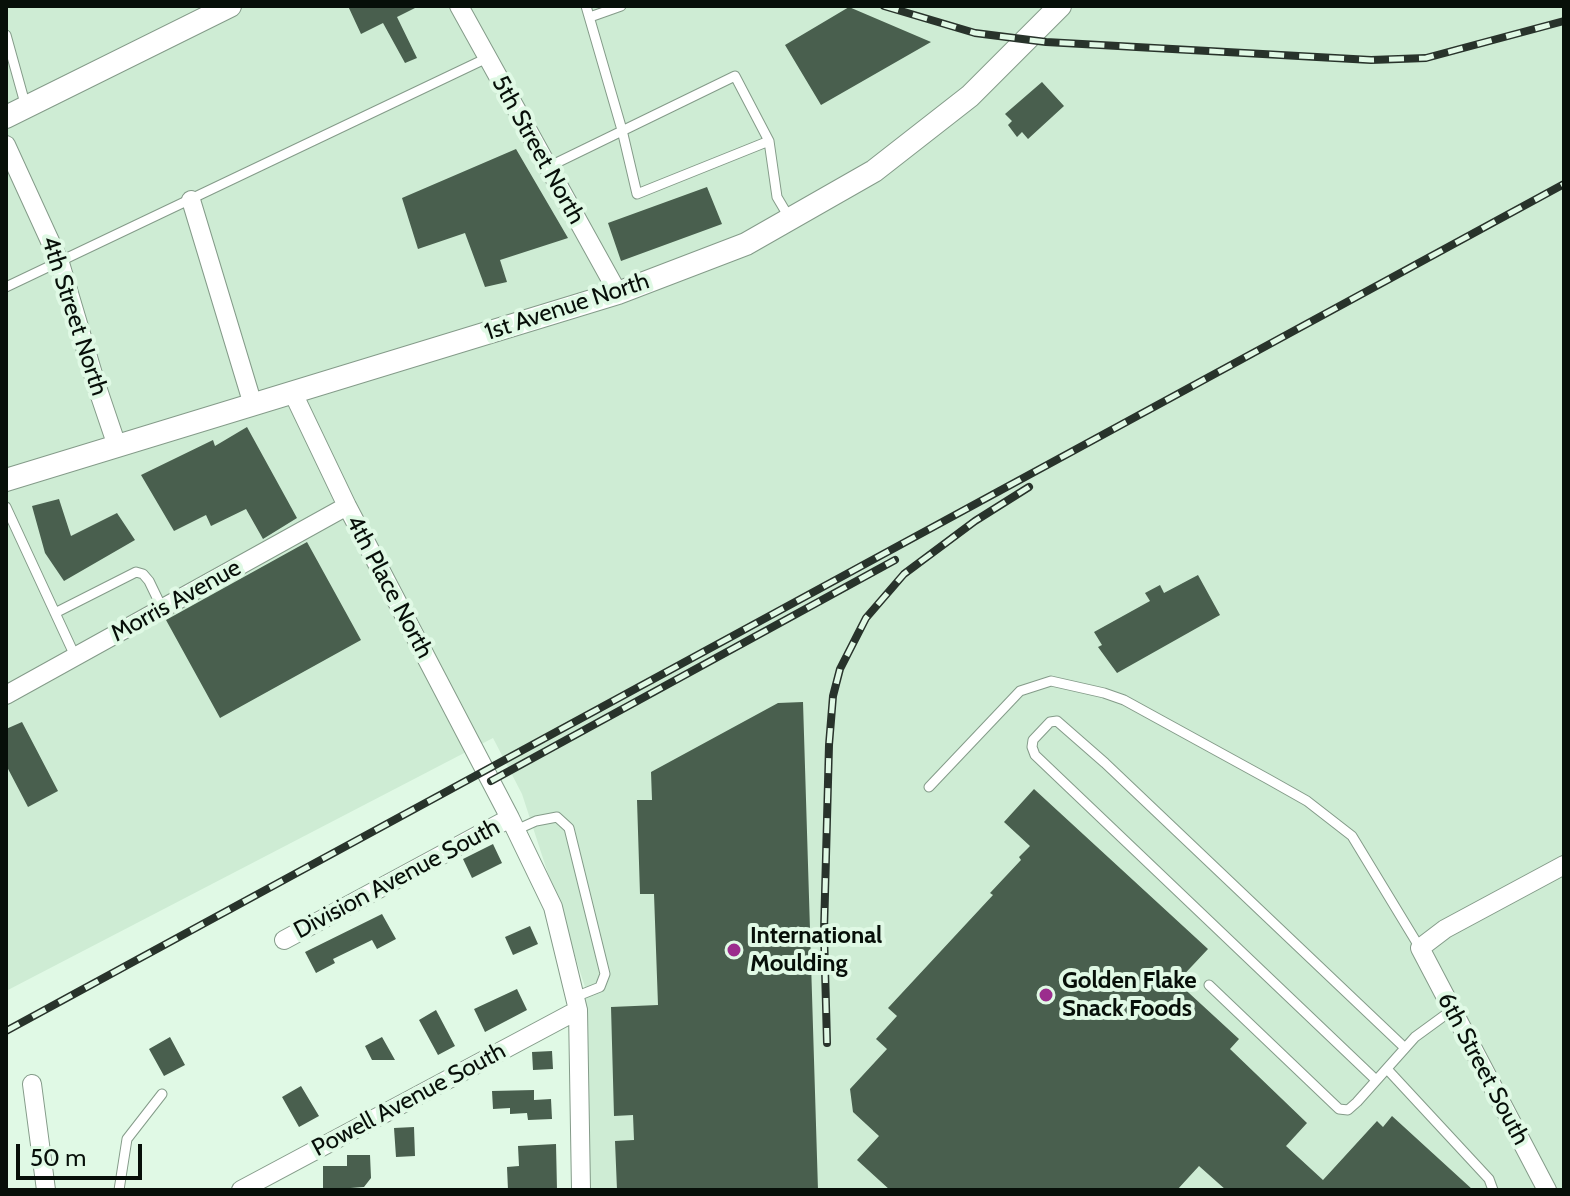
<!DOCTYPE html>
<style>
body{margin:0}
#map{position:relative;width:1570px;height:1196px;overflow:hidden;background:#e0f9e5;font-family:Cabin,sans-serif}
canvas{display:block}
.frame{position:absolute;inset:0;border:8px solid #070f09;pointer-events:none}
.scale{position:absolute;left:16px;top:1144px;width:126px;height:36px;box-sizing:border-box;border:4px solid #070f09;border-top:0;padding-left:10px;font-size:24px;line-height:28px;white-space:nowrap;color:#070f09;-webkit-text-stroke:6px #e0f9e5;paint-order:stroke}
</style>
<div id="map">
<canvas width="1570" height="1196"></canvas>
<div class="frame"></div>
<div class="scale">50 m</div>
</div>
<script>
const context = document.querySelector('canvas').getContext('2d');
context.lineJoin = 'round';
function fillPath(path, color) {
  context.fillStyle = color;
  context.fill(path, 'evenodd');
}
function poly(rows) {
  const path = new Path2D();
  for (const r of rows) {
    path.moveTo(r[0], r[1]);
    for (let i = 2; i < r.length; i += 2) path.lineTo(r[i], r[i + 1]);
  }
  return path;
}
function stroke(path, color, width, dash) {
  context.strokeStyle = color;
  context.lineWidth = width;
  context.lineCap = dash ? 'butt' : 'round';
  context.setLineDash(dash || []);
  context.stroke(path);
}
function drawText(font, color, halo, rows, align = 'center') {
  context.font = font + ' Cabin,sans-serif';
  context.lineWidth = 8;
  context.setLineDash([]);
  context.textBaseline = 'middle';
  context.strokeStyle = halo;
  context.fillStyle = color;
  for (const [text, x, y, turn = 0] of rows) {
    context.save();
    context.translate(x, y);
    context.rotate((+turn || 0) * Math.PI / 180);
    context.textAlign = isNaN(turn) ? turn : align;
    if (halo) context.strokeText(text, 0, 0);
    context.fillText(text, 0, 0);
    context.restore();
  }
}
fillPath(poly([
 [6,6,1564,6,1564,1190,589,1190,585,987,522,794,493,738,6,991]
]), '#ceecd4');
fillPath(poly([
 [348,6,419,6,397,17,417,58,405,63,383,23,361,34],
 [849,7,931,42,821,105,785,45],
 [1042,82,1064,106,1028,139,1022,132,1017,137,1008,125,1012,121,1005,114],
 [516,149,568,238,500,260,507,282,485,287,465,233,418,249,402,198],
 [707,187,722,224,621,261,608,223],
 [247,427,297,518,263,539,246,509,211,526,206,515,174,531,141,475,213,440,215,446],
 [59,499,71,536,117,513,135,540,64,581,45,553,32,506],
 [307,542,361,640,220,718,166,620],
 [1198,575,1220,615,1117,673,1098,647,1102,645,1094,632,1150,601,1145,593,1160,585,1164,593],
 [803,702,818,1190,617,1190,615,1141,634,1140,633,1115,614,1116,611,1007,658,1005,654,894,640,894,637,800,652,800,651,772,778,703],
 [22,722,58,791,28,807,6,765,6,729],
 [1034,789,1208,949,1177,982,1239,1039,1230,1049,1307,1123,1286,1146,1323,1180,1377,1121,1383,1127,1392,1116,1473,1190,1226,1190,1199,1166,1177,1190,890,1190,857,1160,879,1136,853,1112,850,1089,887,1049,876,1039,897,1016,888,1008,993,895,990,893,1021,860,1019,857,1030,846,1004,822],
 [493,844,502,863,472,878,463,859],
 [382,914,396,939,377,949,372,940,333,959,335,963,316,973,305,952],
 [530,926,538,944,513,955,505,937],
 [517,989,527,1010,485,1032,474,1009],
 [436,1010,455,1046,438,1055,419,1020],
 [170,1037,185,1065,164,1076,149,1049],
 [382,1037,395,1060,372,1060,365,1046],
 [552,1051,553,1069,533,1070,532,1052],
 [301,1086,319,1116,299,1127,282,1097],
 [534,1090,534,1100,551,1099,552,1119,528,1120,527,1113,510,1114,510,1108,493,1109,492,1091],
 [414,1127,415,1156,396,1157,394,1128],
 [556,1144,557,1190,508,1190,507,1167,519,1166,518,1146],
 [347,1155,370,1155,371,1178,364,1187,323,1190,323,1166,347,1166]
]), '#495f4e');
const service = poly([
 [586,6,622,130,637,194,769,141],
 [590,17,621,6],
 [6,35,26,107],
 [548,167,735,76,769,141,777,197,790,219],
 [6,287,487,58],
 [6,507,75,656],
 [55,613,136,572,143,574,149,581,162,608],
 [929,787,1020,691,1051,681,1104,693,1124,700,1268,779,1307,801,1352,836,1420,948],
 [516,830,536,821,557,817,569,828,605,974,600,987,575,997],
 [1209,985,1339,1109,1348,1110,1357,1102,1415,1037,1452,1010],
 [1387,1069,1489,1179,1493,1190],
 [1376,1080,1035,755,1032,747,1033,740,1050,722,1057,721,1105,763,1405,1048],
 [119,1190,127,1139,162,1094]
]);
const minor = poly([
 [459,6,618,293],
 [6,145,60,263,96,384,117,446],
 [191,200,253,405],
 [292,391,347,506,510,818,553,907,578,1010,581,1190],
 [6,695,347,506],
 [284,940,510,818],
 [32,1084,46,1190],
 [241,1190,578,1010],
 [1547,1190,1420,948,1445,929,1564,865]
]);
const tertiary = poly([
 [6,117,230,6],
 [6,480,618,293,746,244,874,171,970,96,1060,6]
]);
stroke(service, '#849b89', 11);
stroke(minor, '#849b89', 20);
stroke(tertiary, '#849b89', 24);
stroke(service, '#fff', 9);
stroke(minor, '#fff', 18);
stroke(tertiary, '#fff', 22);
const rail = poly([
 [884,6,975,33,1046,42,1371,60,1426,58,1564,21],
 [491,781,895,560],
 [6,1031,1564,184],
 [827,1043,824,931,829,745,833,696,840,669,866,618,904,574,975,521,1029,487]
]);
stroke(rail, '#28332b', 8);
stroke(rail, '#e0f9e5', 5, [15]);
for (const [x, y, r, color] of [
 [734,950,8,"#9b2d8d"],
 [1046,995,8,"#9b2d8d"]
]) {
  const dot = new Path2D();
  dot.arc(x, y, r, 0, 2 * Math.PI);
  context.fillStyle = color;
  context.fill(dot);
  stroke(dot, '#e0f9e5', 3);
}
drawText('24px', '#070f09', '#e0f9e5', [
 ["5th Street North",538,150,61],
 ["1st Avenue North",567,307,-18],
 ["4th Street North",74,316,72],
 ["4th Place North",389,587,62],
 ["Morris Avenue",176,601,-29],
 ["Division Avenue South",397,879,-28],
 ["6th Street South",1483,1069,62],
 ["Powell Avenue South",409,1100,-28]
]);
drawText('bold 24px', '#070f09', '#e0f9e5', [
 ["International",750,936],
 ["Moulding",750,964],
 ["Golden Flake",1062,981],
 ["Snack Foods",1062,1009]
], 'left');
</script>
